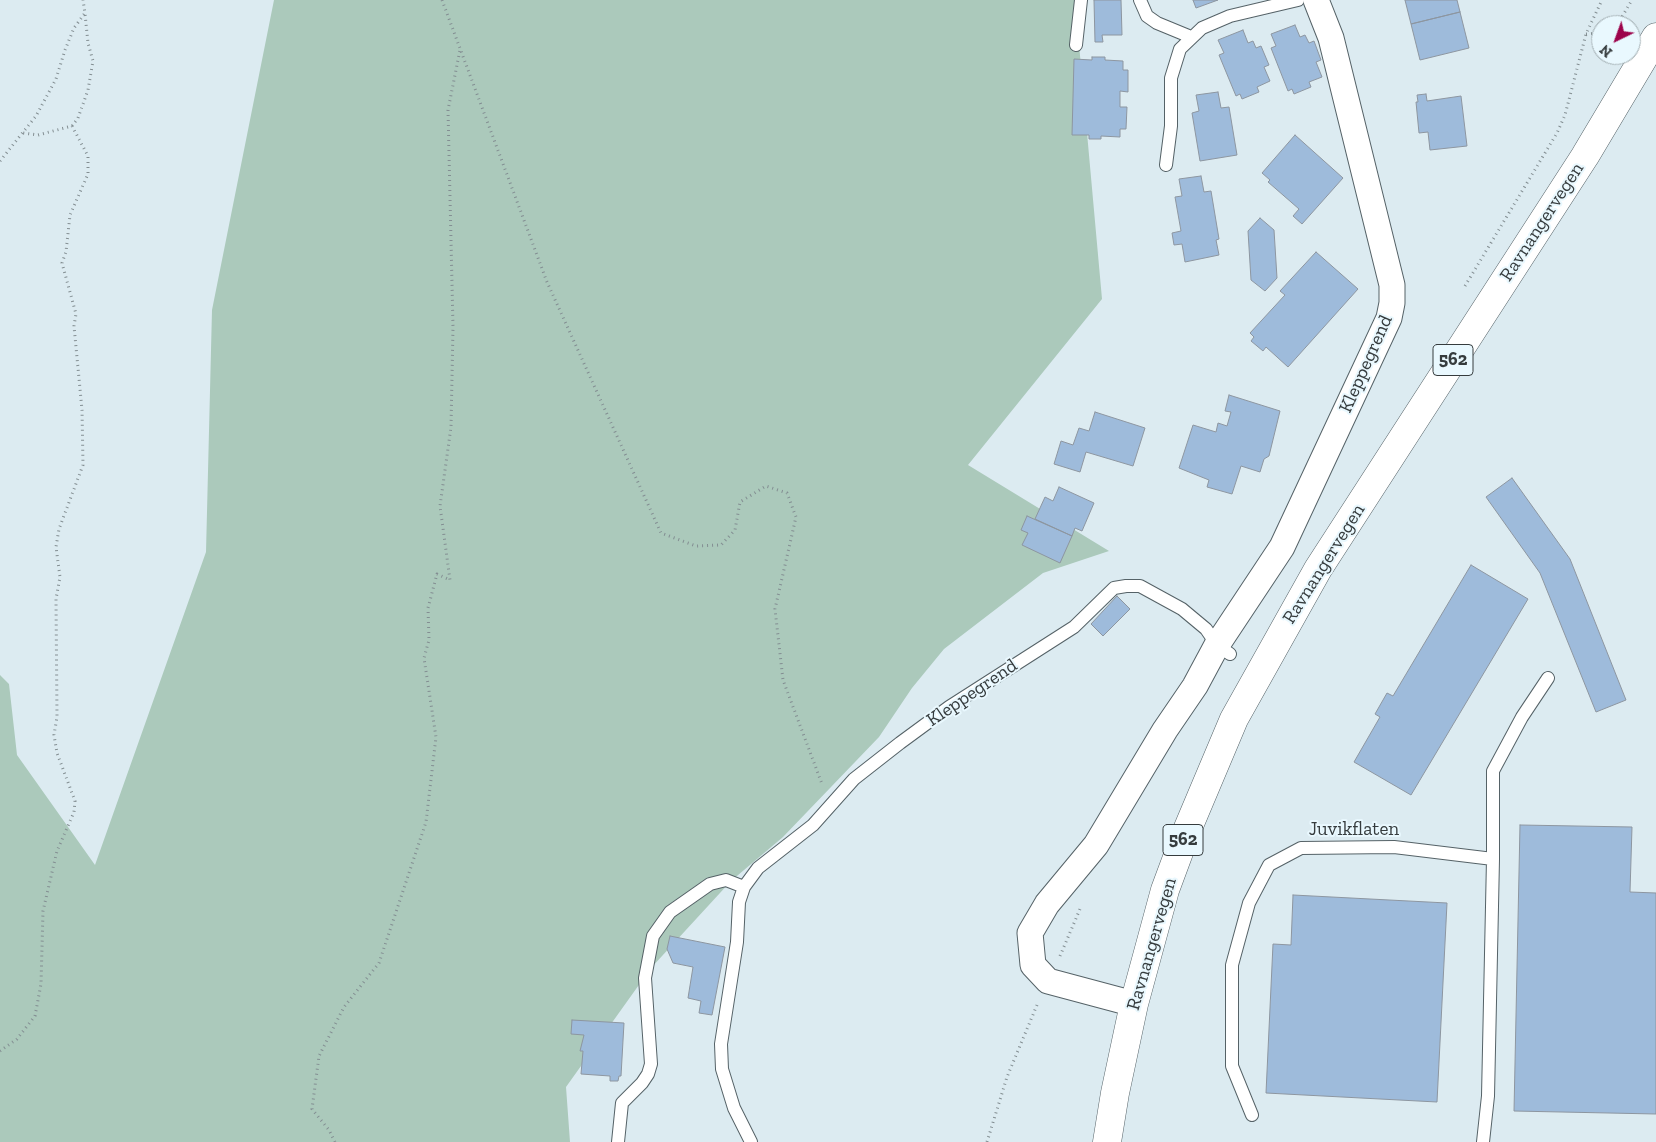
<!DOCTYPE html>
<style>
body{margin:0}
#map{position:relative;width:1656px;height:1142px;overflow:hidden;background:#dcebf1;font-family:"Zilla Slab",serif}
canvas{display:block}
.north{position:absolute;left:1591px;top:15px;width:50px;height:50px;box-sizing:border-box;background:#e9f8fe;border:1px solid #a1adb1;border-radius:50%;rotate:222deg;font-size:14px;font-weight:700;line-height:20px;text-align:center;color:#363c3e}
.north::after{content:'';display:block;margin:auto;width:18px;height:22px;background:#9d034b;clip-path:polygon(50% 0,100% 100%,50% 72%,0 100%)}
</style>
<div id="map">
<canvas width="1656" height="1142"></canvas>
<div class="north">N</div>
</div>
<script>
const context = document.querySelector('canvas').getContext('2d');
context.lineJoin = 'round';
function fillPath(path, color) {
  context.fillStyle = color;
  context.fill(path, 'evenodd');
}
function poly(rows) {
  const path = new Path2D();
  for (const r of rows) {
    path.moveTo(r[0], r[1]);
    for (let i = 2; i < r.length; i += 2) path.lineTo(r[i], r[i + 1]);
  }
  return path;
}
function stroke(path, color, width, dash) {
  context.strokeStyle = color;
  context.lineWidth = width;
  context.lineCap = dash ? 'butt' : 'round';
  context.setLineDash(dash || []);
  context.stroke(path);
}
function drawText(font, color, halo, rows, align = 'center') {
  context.font = font + ' "Zilla Slab",serif';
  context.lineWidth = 4;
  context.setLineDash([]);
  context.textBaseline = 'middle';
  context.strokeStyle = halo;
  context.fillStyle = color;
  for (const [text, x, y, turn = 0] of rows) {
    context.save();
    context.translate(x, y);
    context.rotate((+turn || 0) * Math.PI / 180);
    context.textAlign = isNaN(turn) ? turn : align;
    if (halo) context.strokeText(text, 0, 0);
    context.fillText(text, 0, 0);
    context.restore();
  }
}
fillPath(poly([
 [274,0,1075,0,1102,299,968,465,1109,551,1043,573,944,649,912,688,879,737,783,837,731,881,651,968,566,1087,570,1142,0,1142,0,675,9,684,17,755,95,865,206,552,212,310]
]), '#abc9bb');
const building = poly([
 [1094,0,1121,0,1122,35,1102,35,1103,42,1095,42,1094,0],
 [1193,0,1218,0,1196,8,1193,0],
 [1405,0,1457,0,1460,12,1411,24,1405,0],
 [1460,12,1469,48,1420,60,1411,24,1460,12],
 [1295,25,1300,37,1305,35,1309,43,1314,41,1321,60,1316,62,1322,77,1309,82,1311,87,1294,94,1292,89,1288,91,1271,48,1276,46,1271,34,1295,25],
 [1243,30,1248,43,1253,41,1256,48,1261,46,1269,65,1264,67,1270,81,1257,87,1259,92,1242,99,1240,94,1236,96,1219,55,1224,53,1218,40,1243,30],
 [1092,57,1105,57,1105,60,1123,61,1123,70,1128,70,1128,92,1120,91,1120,107,1127,107,1126,129,1120,129,1120,137,1101,136,1101,139,1089,139,1089,135,1072,135,1074,59,1092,60,1092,57],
 [1218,92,1221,108,1229,107,1237,155,1200,161,1192,113,1199,111,1196,95,1218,92],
 [1426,94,1427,101,1461,96,1467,146,1430,150,1428,132,1419,133,1416,102,1418,102,1417,95,1426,94],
 [1295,135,1343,178,1302,224,1293,216,1299,209,1268,182,1270,180,1262,173,1295,135],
 [1201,176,1204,192,1211,191,1219,239,1216,240,1219,255,1185,262,1182,244,1174,245,1172,233,1181,231,1175,197,1182,196,1179,179,1201,176],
 [1260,218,1274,230,1277,278,1265,291,1251,280,1248,231,1260,218],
 [1316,252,1358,289,1288,367,1266,347,1263,351,1251,341,1254,337,1250,333,1285,295,1280,291,1316,252],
 [1229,395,1280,411,1269,456,1264,459,1260,472,1241,466,1232,494,1207,487,1209,480,1179,468,1193,425,1216,432,1218,423,1227,426,1231,412,1225,411,1229,395],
 [1095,412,1145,428,1133,466,1086,452,1080,472,1054,464,1061,441,1073,445,1079,428,1089,431,1095,412],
 [1512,478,1570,559,1626,700,1596,712,1540,573,1486,497,1512,478],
 [1059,487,1094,503,1082,531,1075,528,1072,536,1035,519,1045,497,1053,501,1059,487],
 [1027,516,1072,536,1060,563,1022,545,1028,533,1021,530,1027,516],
 [1471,565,1528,599,1411,795,1354,762,1380,717,1375,714,1387,693,1393,696,1471,565],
 [1117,596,1130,609,1103,636,1091,624,1117,596],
 [1520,825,1632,827,1630,892,1656,893,1656,1114,1514,1111,1520,825],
 [1293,895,1447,903,1437,1102,1266,1093,1273,944,1291,945,1293,895],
 [670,936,725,947,712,1015,699,1013,701,1001,688,998,693,967,673,963,667,949,670,936],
 [572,1020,624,1023,621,1076,619,1076,618,1081,610,1081,610,1076,581,1074,583,1051,580,1051,584,1035,571,1034,572,1020]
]);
fillPath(building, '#9ebbdb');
stroke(building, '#8d96a0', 1);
const lane = poly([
 [1140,0,1147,16,1157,23,1191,37],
 [1076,45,1081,0],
 [1166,165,1171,126,1171,78,1180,49,1202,28,1230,16,1298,0],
 [1493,859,1493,771,1522,717,1548,678],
 [1252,1115,1232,1066,1232,965,1249,903,1269,865,1301,848,1394,847,1493,859,1488,1096,1483,1142],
 [618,1142,622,1103,642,1083,648,1074,651,1064,645,978,653,936,670,912,710,884,726,880,744,887],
 [751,1142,734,1108,722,1069,721,1044,737,942,739,902,744,887,758,868,813,825,854,779,900,743,949,707,1074,627,1114,588,1126,586,1140,586,1182,609,1206,629,1217,645,1230,654]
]);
const street = poly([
 [1134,1004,1048,981,1033,965,1030,933,1047,904,1096,845,1165,730,1195,686,1217,645,1282,547,1389,318,1392,303,1392,285,1331,38,1316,0]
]);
const primary = poly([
 [1107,1142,1115,1093,1134,1004,1165,890,1188,828,1234,719,1318,569,1585,156,1656,37]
]);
stroke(lane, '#556267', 14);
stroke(street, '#556267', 27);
stroke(primary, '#556267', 29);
stroke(poly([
 [442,0,547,282,661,533,696,546,721,545,735,530,740,502,766,486,787,493,796,517,775,609,783,680,822,784],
 [1617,25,1632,0],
 [1586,34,1601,33],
 [72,126,78,118,88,90,93,61,88,43,85,14],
 [0,161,36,116,56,79,65,50,74,28,85,13,83,0],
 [1465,286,1557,133,1565,115,1586,34,1602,0],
 [1060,956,1080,909],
 [0,1051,17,1039,35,1016,41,984,43,911,57,851,74,812,75,801,57,753,54,735,57,717,56,599,60,577,56,547,59,529,83,465,82,410,74,326,76,314,62,263,66,252,70,215,88,174,88,156,72,126,38,135,23,133],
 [335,1142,329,1130,312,1109,319,1056,344,1007,379,963,426,822,436,737,424,658,429,640,428,608,437,574,450,580,440,506,451,427,453,327,448,110,460,50],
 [987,1142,1007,1077,1037,1005]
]), '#838e92', 3, [1, 4]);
stroke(lane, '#fff', 12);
stroke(street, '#fff', 25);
stroke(primary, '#fff', 28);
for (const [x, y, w] of [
 [1453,360,40],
 [1183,840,40]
]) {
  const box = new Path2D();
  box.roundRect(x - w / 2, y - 15.5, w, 31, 4);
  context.fillStyle = '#e9f8fe';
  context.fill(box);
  stroke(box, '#363c3e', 1);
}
drawText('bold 18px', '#363c3e', null, [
 ["562",1453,360],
 ["562",1183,840]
]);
drawText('19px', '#363c3e', '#e9f8fe', [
 ["Ravnangervegen",1542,222,-57],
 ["Kleppegrend",1366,364,-66],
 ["Ravnangervegen",1324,564,-58],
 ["Kleppegrend",972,693,-34],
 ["Juvikflaten",1354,830],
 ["Ravnangervegen",1152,944,-74]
]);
</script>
